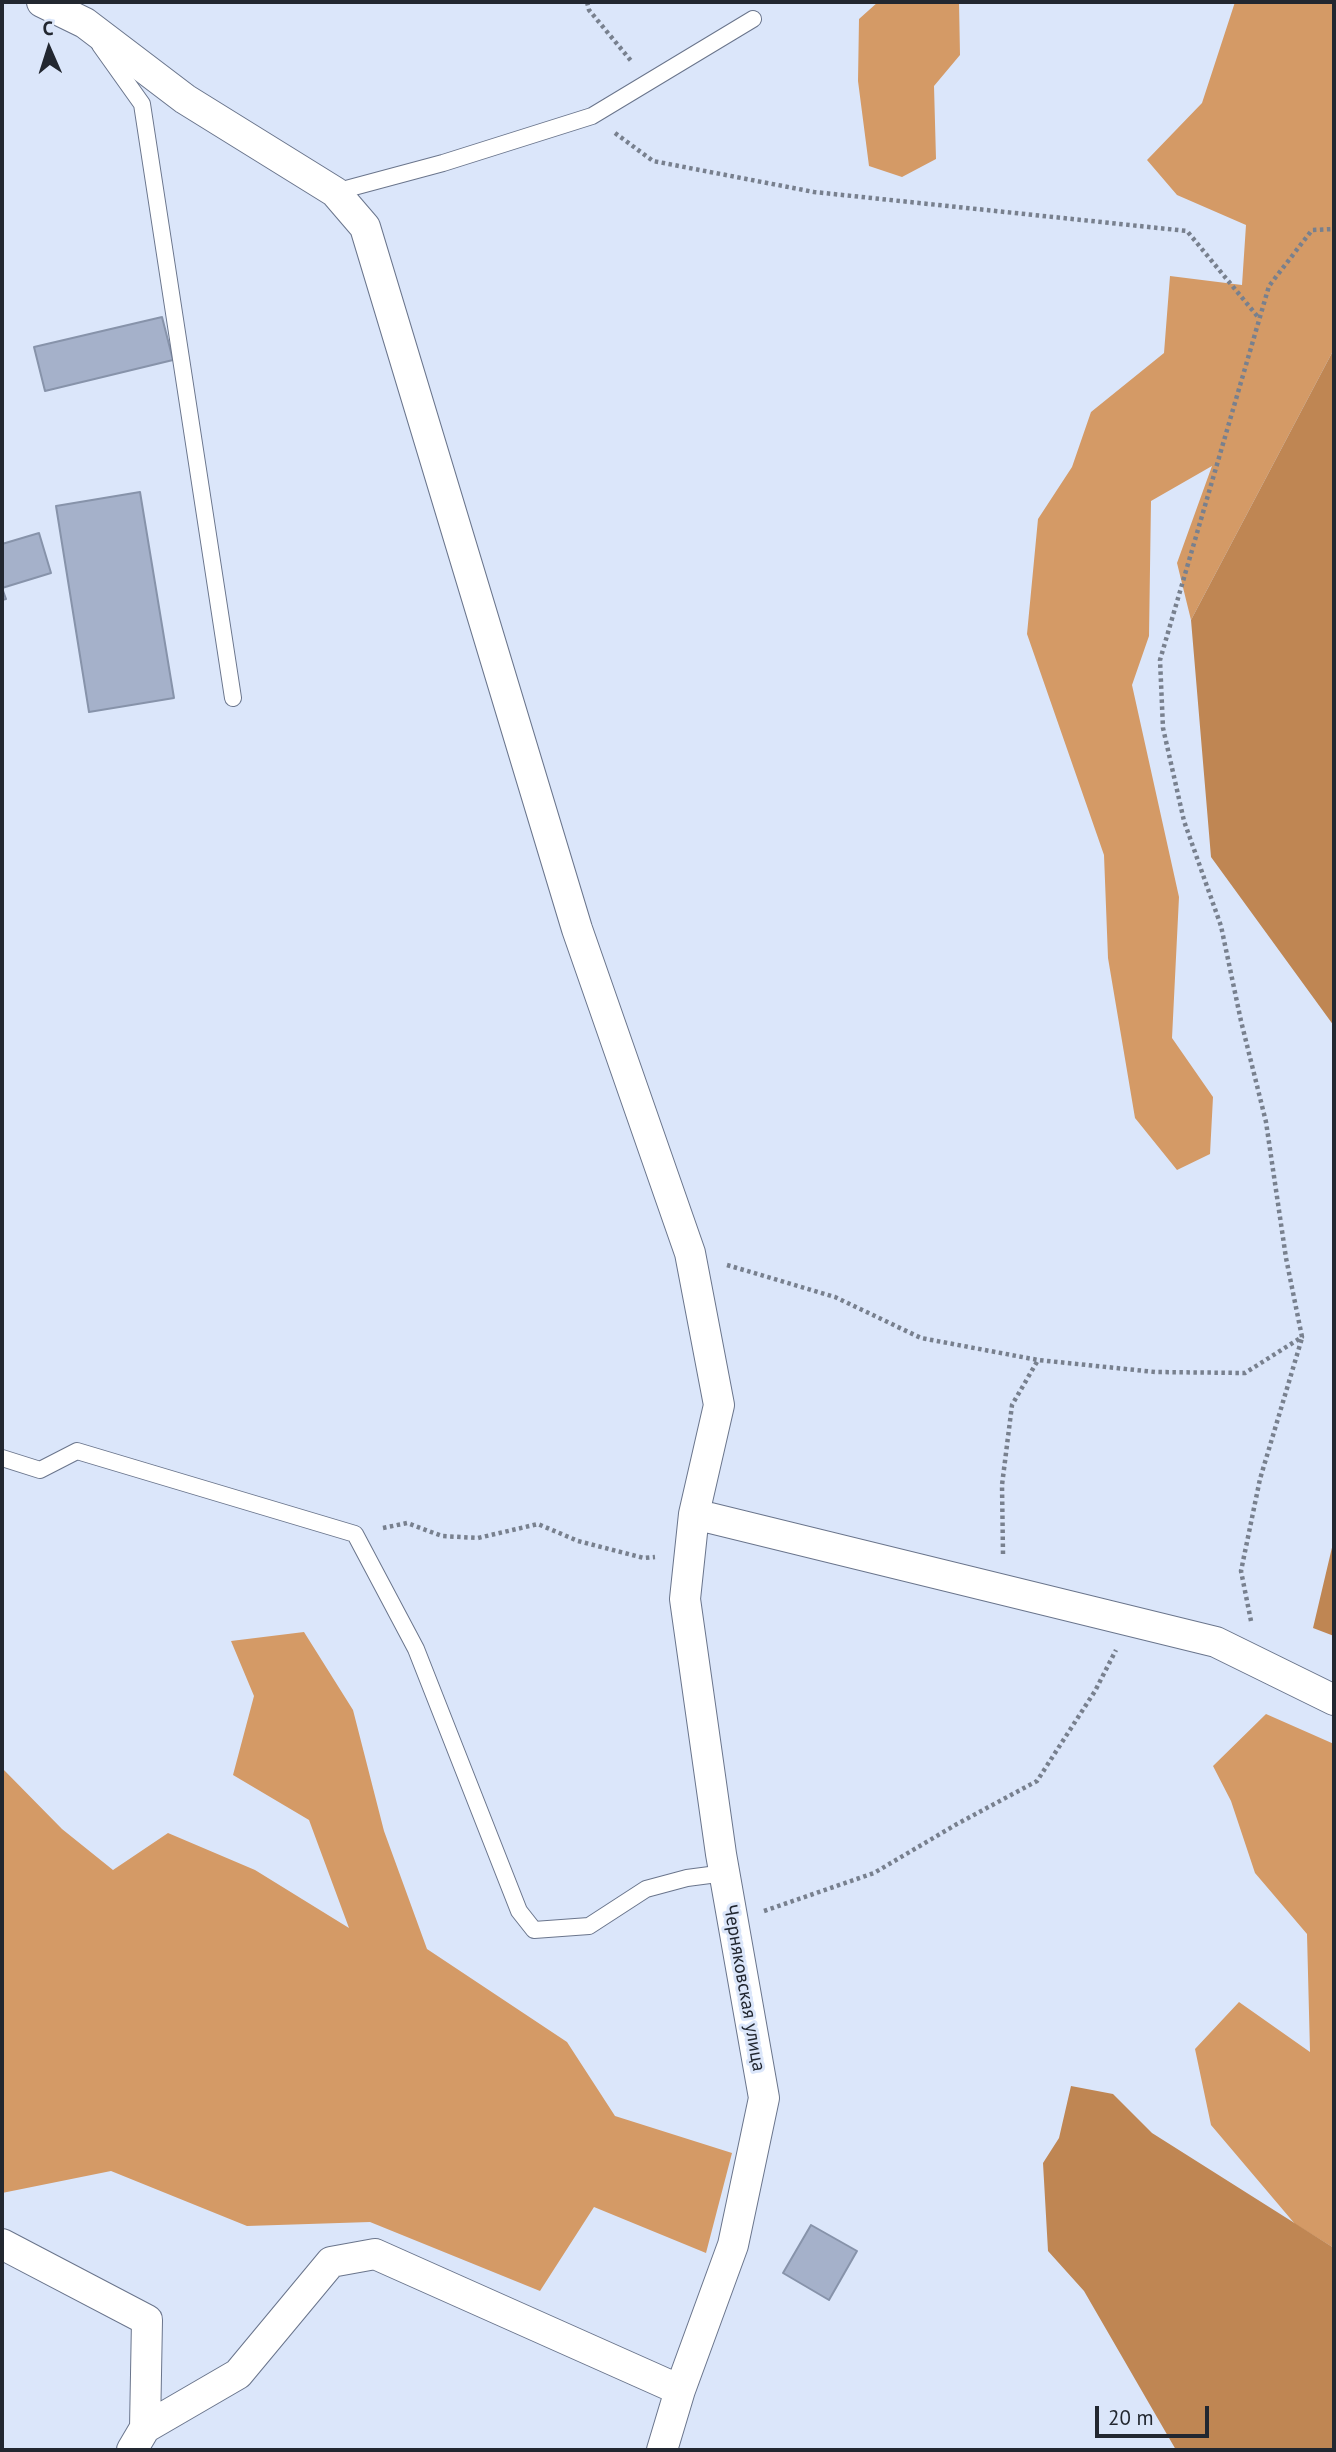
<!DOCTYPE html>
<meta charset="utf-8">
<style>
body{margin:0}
#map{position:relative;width:1336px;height:2452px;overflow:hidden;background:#dbe6fa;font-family:"PT Sans",sans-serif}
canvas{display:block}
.frame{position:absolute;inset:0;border:4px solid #222730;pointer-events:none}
.north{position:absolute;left:14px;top:14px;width:70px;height:70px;-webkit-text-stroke:5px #dbe6fa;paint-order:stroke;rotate:357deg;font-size:19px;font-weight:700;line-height:28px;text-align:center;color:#222730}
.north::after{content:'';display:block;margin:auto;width:24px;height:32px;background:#222730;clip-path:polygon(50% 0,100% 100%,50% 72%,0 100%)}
.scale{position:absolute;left:1095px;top:2406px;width:114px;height:32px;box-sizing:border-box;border:4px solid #222730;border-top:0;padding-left:9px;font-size:21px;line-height:24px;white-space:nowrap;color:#222730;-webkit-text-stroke:5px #dbe6fa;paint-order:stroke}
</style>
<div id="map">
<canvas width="1336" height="2452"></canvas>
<div class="frame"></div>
<div class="north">С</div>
<div class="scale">20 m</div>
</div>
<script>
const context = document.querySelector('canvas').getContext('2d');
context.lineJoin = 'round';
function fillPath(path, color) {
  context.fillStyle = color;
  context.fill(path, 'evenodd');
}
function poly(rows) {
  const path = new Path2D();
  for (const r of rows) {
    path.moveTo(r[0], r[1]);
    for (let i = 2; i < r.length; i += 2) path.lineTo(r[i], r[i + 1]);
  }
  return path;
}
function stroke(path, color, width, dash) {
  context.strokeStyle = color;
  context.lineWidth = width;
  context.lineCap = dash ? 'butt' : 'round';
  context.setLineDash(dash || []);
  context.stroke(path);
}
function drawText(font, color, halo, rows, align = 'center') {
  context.font = font + ' "PT Sans",sans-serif';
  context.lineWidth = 6;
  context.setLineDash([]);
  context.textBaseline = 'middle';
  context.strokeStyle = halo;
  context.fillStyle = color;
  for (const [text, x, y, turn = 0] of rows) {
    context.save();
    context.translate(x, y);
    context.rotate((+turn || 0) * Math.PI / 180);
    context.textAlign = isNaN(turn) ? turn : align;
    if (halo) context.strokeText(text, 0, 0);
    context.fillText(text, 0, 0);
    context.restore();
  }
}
fillPath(poly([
 [878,2,959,2,960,55,934,86,936,159,902,177,869,166,858,81,859,19],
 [1235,2,1334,2,1334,349,1191,620,1177,563,1212,466,1151,501,1149,636,1132,685,1179,897,1172,1038,1213,1097,1210,1154,1177,1170,1135,1118,1108,958,1104,855,1027,634,1038,519,1072,467,1091,412,1164,353,1170,276,1242,285,1246,225,1177,195,1147,160,1202,103],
 [304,1632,353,1710,384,1831,427,1949,567,2042,615,2116,732,2153,706,2253,594,2207,540,2291,370,2222,247,2226,111,2171,2,2193,2,1768,62,1829,113,1870,168,1833,255,1870,349,1928,309,1820,233,1775,254,1696,231,1641],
 [1266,1714,1334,1744,1334,2248,1295,2224,1211,2125,1195,2049,1239,2002,1310,2052,1307,1934,1255,1873,1231,1801,1213,1766]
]), '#d49a66');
fillPath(poly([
 [1334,349,1334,1026,1211,857,1191,620],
 [1334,1539,1334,1636,1313,1628],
 [1071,2086,1113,2094,1152,2133,1334,2248,1334,2450,1176,2450,1084,2291,1048,2251,1043,2163,1059,2138]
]), '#bf8653');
const building = poly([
 [162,317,173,360,45,391,34,347,162,317],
 [140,492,174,698,89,712,56,506,140,492],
 [39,533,51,573,2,588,6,599,2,600,2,544,39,533],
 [811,2225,857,2251,829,2300,783,2273,811,2225]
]);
fillPath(building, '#a5b1ca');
stroke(building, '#8793aa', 2);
const lane = poly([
 [100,45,142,104,233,698],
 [335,192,443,163,592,116,753,19],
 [2,1458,40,1470,77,1451,355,1534,416,1649,519,1911,534,1930,589,1926,646,1889,687,1878,725,1873]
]);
const street = poly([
 [42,2,85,23,185,99,335,192,365,227,577,929,690,1253,719,1405,694,1514,685,1599,721,1854,764,2098,733,2245,680,2390,662,2450],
 [694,1514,1216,1642,1334,1700],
 [2,2244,147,2320,145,2428],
 [132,2450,145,2428,238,2374,331,2262,375,2254,680,2390]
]);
stroke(lane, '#6a758c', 18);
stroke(street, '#6a758c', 32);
stroke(poly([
 [587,2,589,10,632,62],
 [615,133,653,161,814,192,1187,231,1258,317],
 [727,1265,835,1297,921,1338,1038,1360,1155,1372,1245,1373,1302,1337,1286,1258,1266,1122,1241,1021,1221,926,1184,821,1163,728,1160,660,1269,286,1312,230,1334,229],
 [383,1528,407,1523,442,1536,478,1538,538,1524,578,1541,644,1558,655,1557],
 [1003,1554,1002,1485,1012,1405,1038,1360],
 [1251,1621,1241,1571,1260,1479,1302,1338],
 [764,1911,874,1873,957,1824,1037,1781,1095,1691,1116,1650]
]), '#78808e', 4.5, [3.5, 3.5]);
stroke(lane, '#fff', 16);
stroke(street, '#fff', 30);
drawText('19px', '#222730', '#dbe6fa', [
 ["Черняковская улица",744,1988,80]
]);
</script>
